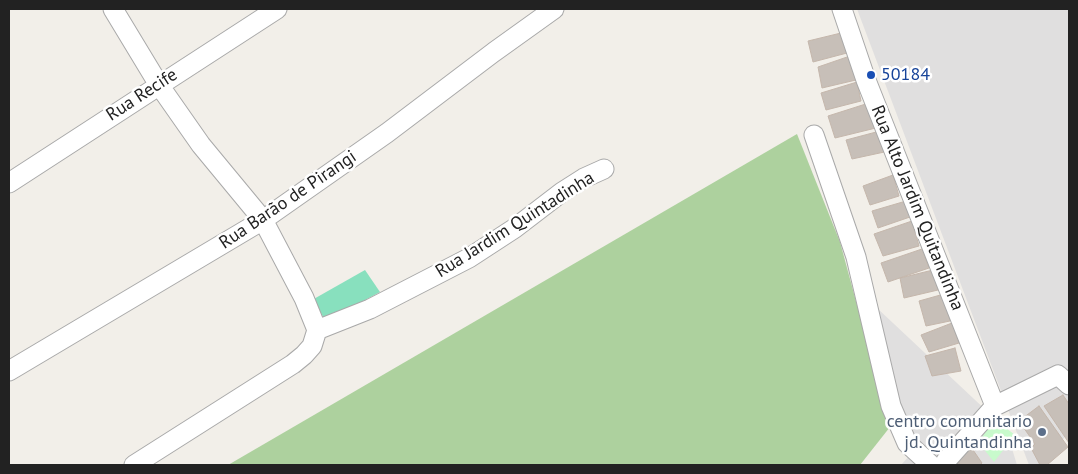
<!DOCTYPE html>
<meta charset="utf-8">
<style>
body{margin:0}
#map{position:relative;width:1078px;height:474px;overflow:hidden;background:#f2efe9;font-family:"PT Sans",sans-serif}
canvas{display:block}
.frame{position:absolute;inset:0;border:10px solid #222;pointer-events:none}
</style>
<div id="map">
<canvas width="1078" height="474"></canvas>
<div class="frame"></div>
</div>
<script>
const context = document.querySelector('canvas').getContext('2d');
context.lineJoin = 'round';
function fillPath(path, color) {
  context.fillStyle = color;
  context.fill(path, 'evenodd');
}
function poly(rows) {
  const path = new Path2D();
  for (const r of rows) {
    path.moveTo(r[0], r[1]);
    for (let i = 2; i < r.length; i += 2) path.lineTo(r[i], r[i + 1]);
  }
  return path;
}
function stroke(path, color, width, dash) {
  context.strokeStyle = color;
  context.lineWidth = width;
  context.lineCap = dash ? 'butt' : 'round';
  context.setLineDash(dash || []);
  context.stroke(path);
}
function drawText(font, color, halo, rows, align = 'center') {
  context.font = font + ' "PT Sans",sans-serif';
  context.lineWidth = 5;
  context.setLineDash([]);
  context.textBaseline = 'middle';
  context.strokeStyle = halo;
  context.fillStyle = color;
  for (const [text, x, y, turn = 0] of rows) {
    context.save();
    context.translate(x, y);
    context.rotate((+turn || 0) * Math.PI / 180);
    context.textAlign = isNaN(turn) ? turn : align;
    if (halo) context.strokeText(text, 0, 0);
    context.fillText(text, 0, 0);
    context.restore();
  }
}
fillPath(poly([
 [857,9,1069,9,1069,431,1045,465,1029,465],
 [877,308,1006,429,1017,465,901,465,910,455]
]), '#e0dfdf');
fillPath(poly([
 [797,134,840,242,890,427,860,465,228,465]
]), '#add19e');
fillPath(poly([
 [993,418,1015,435,994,462,979,443]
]), '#c8facc');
fillPath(poly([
 [365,270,380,292,326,321,312,300]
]), '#88e0be');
const building = poly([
 [841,33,847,53,813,62,808,41,841,33],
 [850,56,856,80,822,88,818,67,850,56],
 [857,82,861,101,826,110,821,93,857,82],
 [872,102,880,127,835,138,828,116,872,102],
 [880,131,889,151,852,159,846,140,880,131],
 [893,175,899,196,870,205,863,186,893,175],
 [906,201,910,217,878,228,872,211,906,201],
 [912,221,919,246,883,256,874,234,912,221],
 [922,249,929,268,888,282,881,263,922,249],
 [933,270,938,290,904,298,900,278,933,270],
 [944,294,950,321,926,326,919,301,944,294],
 [952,323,959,343,929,352,921,335,952,323],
 [955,348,961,371,932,376,925,356,955,348],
 [1063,395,1069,404,1069,443,1044,406,1063,395],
 [1039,406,1068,447,1047,465,1040,465,1031,448,1035,444,1019,421,1039,406],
 [971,447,982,463,980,465,953,465,971,447]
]);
fillPath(building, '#c7bfb8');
stroke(building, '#c4b6ab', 1);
const minor = poly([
 [113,9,159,85,201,145,263,220,304,298,317,330,312,346,304,355,293,364,134,465],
 [842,9,866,80,995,406],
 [814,135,856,257,891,406,907,443,931,465],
 [9,183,277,9],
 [317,330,370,309,469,258,515,228,562,192,584,178,604,169],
 [9,371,263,220,387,133,494,52,554,9],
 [944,465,946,461,995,406,1058,375,1069,385]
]);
stroke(minor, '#a9a9a9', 21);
stroke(minor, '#fff', 19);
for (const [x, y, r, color] of [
 [871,75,5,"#1a4fb4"],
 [1042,432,5,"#5c6f8a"]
]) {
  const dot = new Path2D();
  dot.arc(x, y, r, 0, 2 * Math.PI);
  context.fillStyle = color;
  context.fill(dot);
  stroke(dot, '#fff', 2);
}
drawText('18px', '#164399', '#fff', [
 ["50184",881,75]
], 'left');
drawText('18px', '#222', '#fff', [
 ["Rua Recife",142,95,-33],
 ["Rua Barão de Pirangi",288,200,-34],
 ["Rua Alto Jardim Quitandinha",917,208,68],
 ["Rua Jardim Quintadinha",515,225,-32]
]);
drawText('18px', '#4e5e75', '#fff', [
 ["centro comunitario",1032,422],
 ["jd. Quintandinha",1032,443]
], 'right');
</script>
